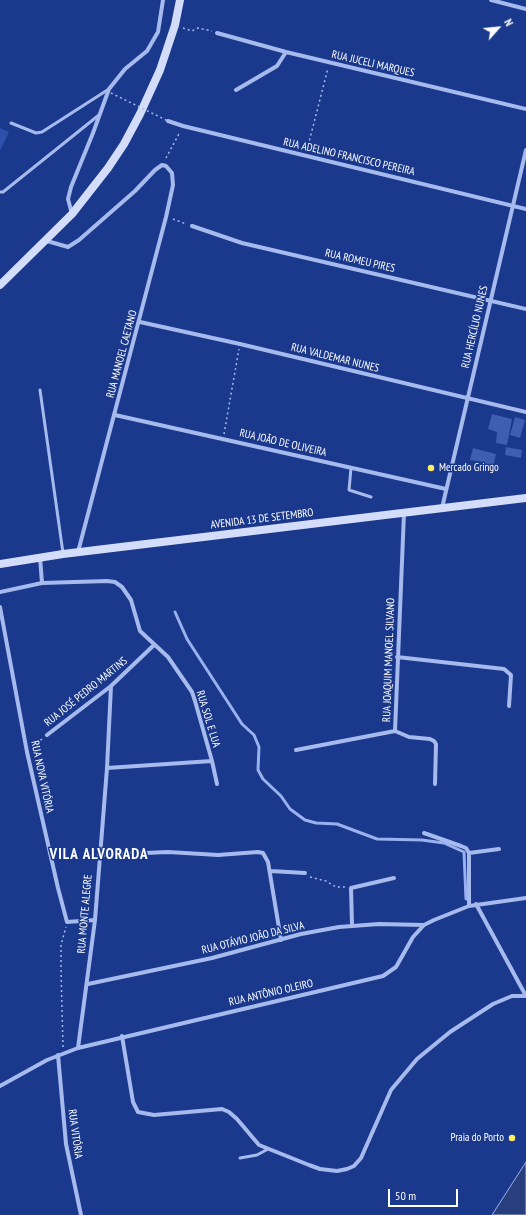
<!DOCTYPE html>
<meta charset="utf-8">
<style>
body{margin:0}
#map{position:relative;width:526px;height:1215px;overflow:hidden;background:#1a388c;font-family:"PT Sans Narrow",sans-serif}
canvas{display:block}
.north{position:absolute;left:478px;top:8px;width:40px;height:40px;-webkit-text-stroke:3px #1a388c;paint-order:stroke;rotate:63deg;font-size:11px;font-weight:700;line-height:16px;text-align:center;color:#fff}
.north::after{content:'';display:block;margin:auto;width:14px;height:18px;background:#fff;clip-path:polygon(50% 0,100% 100%,50% 72%,0 100%)}
.scale{position:absolute;left:388px;top:1189px;width:70px;height:18px;box-sizing:border-box;border:2px solid #fff;border-top:0;padding-left:5px;font-size:12px;line-height:14px;white-space:nowrap;color:#fff;-webkit-text-stroke:3px #1a388c;paint-order:stroke}
</style>
<div id="map">
<canvas width="526" height="1215"></canvas>
<div class="north">N</div>
<div class="scale">50 m</div>
</div>
<script>
const context = document.querySelector('canvas').getContext('2d');
context.lineJoin = 'round';
function fillPath(path, color) {
  context.fillStyle = color;
  context.fill(path, 'evenodd');
}
function poly(rows) {
  const path = new Path2D();
  for (const r of rows) {
    path.moveTo(r[0], r[1]);
    for (let i = 2; i < r.length; i += 2) path.lineTo(r[i], r[i + 1]);
  }
  return path;
}
function stroke(path, color, width, dash) {
  context.strokeStyle = color;
  context.lineWidth = width;
  context.lineCap = dash ? 'butt' : 'round';
  context.setLineDash(dash || []);
  context.stroke(path);
}
function drawText(font, color, halo, rows, align = 'center') {
  context.font = font + ' "PT Sans Narrow",sans-serif';
  context.lineWidth = 3;
  context.setLineDash([]);
  context.textBaseline = 'middle';
  context.strokeStyle = halo;
  context.fillStyle = color;
  for (const [text, x, y, turn = 0] of rows) {
    context.save();
    context.translate(x, y);
    context.rotate((+turn || 0) * Math.PI / 180);
    context.textAlign = isNaN(turn) ? turn : align;
    if (halo) context.strokeText(text, 0, 0);
    context.fillText(text, 0, 0);
    context.restore();
  }
}
fillPath(poly([
 [0,128,9,132,0,151]
]), '#2d50aa');
const water = poly([
 [526,1162,526,1215,492,1215,526,1162]
]);
fillPath(water, '#283e7d');
stroke(water, '#99b2ef', 1);
stroke(poly([
 [175,612,187,639,242,724,254,735,259,747,258,770,263,779,281,796,290,809,305,820,316,823,337,824,377,839,422,840,444,843,464,852,466,899]
]), '#99b2ef', 3);
fillPath(poly([
 [492,414,512,419,507,445,496,443,497,432,488,429],
 [515,417,525,420,520,438,510,435],
 [506,447,522,450,521,458,505,455],
 [473,448,496,454,493,467,483,466,484,462,470,460]
]), '#3e5eb2');
stroke(poly([
 [183,28,192,31,198,28,212,31],
 [307,150,328,68],
 [166,158,180,132],
 [173,219,186,224],
 [224,434,239,349],
 [33,747,42,739],
 [310,877,326,881,336,887,345,887],
 [63,1047,61,969,61,945,66,927]
]), '#a6baed', 1.5, [2, 3]);
stroke(poly([
 [11,123,36,133,42,132,109,89],
 [0,192,3,192,99,115],
 [40,390,63,553],
 [351,468,349,490,371,497],
 [240,1158,257,1155,268,1149]
]), '#a6baed', 3);
stroke(poly([
 [491,0,526,9],
 [217,33,286,52,526,109],
 [236,90,277,66,286,52],
 [168,121,183,126,526,209],
 [72,214,68,199,71,187,93,133,109,89,125,69,147,51,158,32,163,0],
 [192,226,242,243,526,309],
 [47,241,68,247,79,240,135,191,155,170,162,165,166,166,172,173,173,185,166,217,78,552],
 [140,322,240,344,526,412],
 [115,415,446,489],
 [442,508,526,150],
 [42,583,107,581,115,582,122,587,131,600,140,631,168,657,192,692,195,701,212,761,107,768],
 [0,592,42,583,40,557],
 [0,607,27,752,58,888,67,922,95,920],
 [397,657,504,669,511,675,509,706],
 [395,731,409,737,430,739,434,741,436,744,435,784],
 [47,735,111,686,154,645],
 [296,750,395,731,404,513],
 [212,761,217,784],
 [424,833,461,846,466,848,469,853,469,906],
 [469,853,499,849],
 [99,855,168,852,218,855,258,852,263,853,268,862,281,940],
 [271,871,305,873],
 [476,904,526,996],
 [352,925,351,888,394,878],
 [88,984,212,958,301,934,339,927,379,924,424,925],
 [122,1036,133,1102,138,1112,154,1115,222,1109,229,1112,237,1119,259,1145,309,1165,320,1169,337,1171,347,1169,354,1166,361,1158,391,1090,417,1059,450,1032,493,1004,512,996,526,996],
 [78,1048,95,920,107,768,111,686],
 [58,1055,66,1144,81,1215],
 [0,1086,47,1060,78,1048,383,976,396,967,413,937,424,925,434,920,469,906,526,898]
]), '#a6baed', 4);
stroke(poly([
 [0,285,72,214,108,168,124,144,140,114,160,70,175,25,180,0],
 [0,564,63,554,526,498]
]), '#d3ddfa', 8);
stroke(poly([
 [111,93,168,121]
]), '#a6baed', 1.5, [2, 3]);
for (const [x, y, r, color] of [
 [431,468,4,"#ffed62"],
 [512,1138,4,"#ffed62"]
]) {
  const dot = new Path2D();
  dot.arc(x, y, r, 0, 2 * Math.PI);
  context.fillStyle = color;
  context.fill(dot);
  stroke(dot, '#1a388c', 1.5);
}
drawText('11px', '#fff', '#1a388c', [
 ["RUA JUCELI MARQUES",373,64,13],
 ["RUA ADELINO FRANCISCO PEREIRA",349,157,13],
 ["RUA ROMEU PIRES",360,261,13],
 ["RUA HERCÍLIO NUNES",475,327,-77],
 ["RUA MANOEL CAETANO",122,354,-75],
 ["RUA VALDEMAR NUNES",335,358,14],
 ["RUA JOÃO DE OLIVEIRA",283,443,13],
 ["AVENIDA 13 DE SETEMBRO",262,519,-7],
 ["RUA JOAQUIM MANOEL SILVANO",389,660,-88],
 ["RUA JOSÉ PEDRO MARTINS",86,692,-39],
 ["RUA SOL E LUA",208,719,73],
 ["RUA NOVA VITÓRIA",42,777,78],
 ["RUA MONTE ALEGRE",85,914,-85],
 ["RUA OTÁVIO JOÃO DA SILVA",253,938,-14],
 ["RUA ANTÔNIO OLEIRO",271,993,-13],
 ["RUA VITÓRIA",75,1134,82]
]);
drawText('11px', '#fff', '#1a388c', [
 ["Mercado Gringo",439,468],
 ["Praia do Porto",504,1138,"right"]
], 'left');
context.letterSpacing = '1px';
drawText('bold 15px', '#fff', '#1a388c', [
 ["VILA ALVORADA",99,855]
]);
context.letterSpacing = '0px';
</script>
